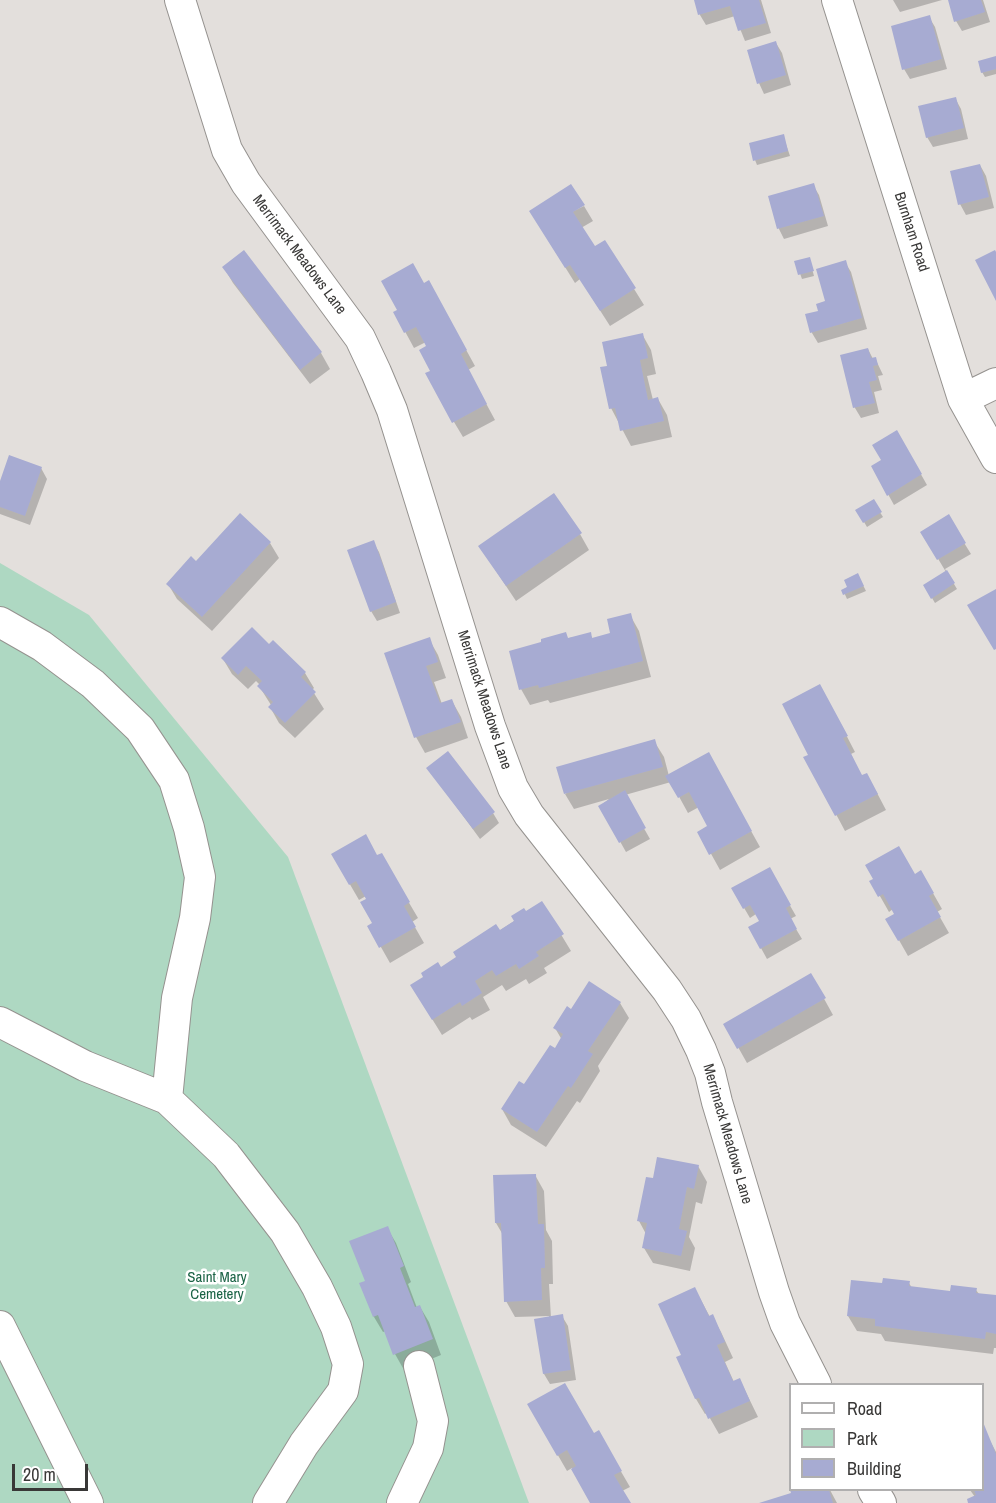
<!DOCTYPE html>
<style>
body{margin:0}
#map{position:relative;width:996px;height:1503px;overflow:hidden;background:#e3dfdc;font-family:"Archivo Narrow",sans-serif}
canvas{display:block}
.legend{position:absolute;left:789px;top:1383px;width:195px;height:108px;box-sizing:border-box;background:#fff;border:2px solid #b0afaf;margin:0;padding:8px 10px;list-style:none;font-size:18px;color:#393837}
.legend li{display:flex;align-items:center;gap:12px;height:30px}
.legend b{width:30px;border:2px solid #b0afaf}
.scale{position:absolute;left:12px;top:1464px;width:76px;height:27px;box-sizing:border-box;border:3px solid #393837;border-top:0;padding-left:8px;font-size:18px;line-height:21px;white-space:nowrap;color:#393837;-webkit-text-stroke:4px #fff;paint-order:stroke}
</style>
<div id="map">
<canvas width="996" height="1503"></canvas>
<ul class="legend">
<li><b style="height:8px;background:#fff"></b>Road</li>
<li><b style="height:16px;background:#aed8c2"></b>Park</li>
<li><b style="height:16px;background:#a7abd2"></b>Building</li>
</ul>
<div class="scale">20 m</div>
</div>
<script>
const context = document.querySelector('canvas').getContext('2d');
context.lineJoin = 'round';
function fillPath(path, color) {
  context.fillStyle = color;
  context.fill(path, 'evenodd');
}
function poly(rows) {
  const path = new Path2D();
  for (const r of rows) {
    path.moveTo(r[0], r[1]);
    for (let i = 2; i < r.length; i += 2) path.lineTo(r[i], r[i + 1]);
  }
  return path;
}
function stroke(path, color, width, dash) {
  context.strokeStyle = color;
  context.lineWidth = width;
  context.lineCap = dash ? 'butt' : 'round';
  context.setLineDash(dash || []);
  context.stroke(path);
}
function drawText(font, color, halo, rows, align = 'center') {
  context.font = font + ' "Archivo Narrow",sans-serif';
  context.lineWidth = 5;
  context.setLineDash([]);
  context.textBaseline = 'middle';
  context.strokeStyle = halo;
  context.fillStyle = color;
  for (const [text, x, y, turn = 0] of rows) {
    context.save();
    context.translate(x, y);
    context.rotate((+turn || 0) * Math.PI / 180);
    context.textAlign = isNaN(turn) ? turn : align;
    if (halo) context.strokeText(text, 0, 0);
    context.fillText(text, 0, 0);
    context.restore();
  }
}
fillPath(poly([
 [0,563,89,615,288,857,529,1503,0,1503]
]), '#aed8c2');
fillPath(poly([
 [695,0,761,0,771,33,745,41,735,16,706,25,700,15],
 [893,0,942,0,900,12],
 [949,0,983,0,990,22,962,31,956,21],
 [929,17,935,27,947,69,910,79,904,69],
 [776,43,782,53,791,85,764,94,759,83],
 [996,58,996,74,985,77,982,72],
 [955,98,961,109,968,139,933,147,927,137],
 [783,135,790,156,757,165,755,160],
 [980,165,986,176,994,208,966,215,960,204],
 [813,185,819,195,828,226,784,239,779,229,769,198],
 [584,206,593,221,581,228,594,249,605,242,644,305,610,326,580,279,575,283,540,227],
 [244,252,321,353,330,369,310,384,233,283,224,268],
 [810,261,814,276,802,279,796,262],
 [845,262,851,272,867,329,818,343,812,333,807,316,820,312,827,302],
 [424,284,437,297,475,366,468,370,495,420,463,437,454,422,432,371,426,342,414,348,395,313],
 [642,334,651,350,656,374,647,376,653,400,658,399,667,415,672,437,631,446,611,408,609,367],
 [868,349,873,359,875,358,883,375,878,376,882,390,874,392,879,413,861,418,855,408,841,356],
 [897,432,927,485,894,505,873,467,883,461],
 [41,468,47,479,30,525,0,514,0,485],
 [873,501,883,517,867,527,857,510],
 [948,517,971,554,945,569,957,589,935,603,925,586,946,572,922,532],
 [580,534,589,550,516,601,480,547],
 [373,542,379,552,400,613,377,621,371,611],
 [270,543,279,558,212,631,177,599,168,584,196,563],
 [860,579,866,591,847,599,843,590],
 [630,615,639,631,651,677,550,703,548,700,530,705,521,689,543,643,590,634,593,639,612,634],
 [429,639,438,655,446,678,434,682,442,704,452,701,461,717,468,738,425,753,416,737],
 [269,646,305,673,314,688,312,690,324,709,295,738,279,723,270,707,271,705,259,686,260,685,256,681,248,689,232,674,223,659],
 [829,702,855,752,851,754,862,777,876,791,886,810,845,831,806,758,810,755],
 [654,741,664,757,669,776,708,754,760,847,720,870,699,832,709,826,699,807,688,813,671,782,625,795,650,839,626,852,600,806,609,799,574,809,565,794],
 [428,768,493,813,499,823,480,839],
 [333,855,377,857,381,855,418,918,412,922,424,943,390,963,369,926,374,923,368,900,366,896,359,900],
 [769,869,796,916,790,919,802,939,767,959,750,928,761,922,756,914,750,918,733,889],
 [921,872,942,909,937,912,949,933,908,956,887,919,896,915,893,909,889,912,872,882,915,876],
 [542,903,571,951,544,968,547,973,529,984,526,979,506,991,502,985,483,997,490,1010,472,1020,470,1017,442,1035,421,1001,440,969],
 [811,975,833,1015,747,1063,725,1024],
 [620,1003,629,1018,598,1066,600,1071,580,1103,577,1101,546,1147,511,1125,502,1109,555,1050,562,1040,555,1028,571,1011],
 [698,1166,707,1182,702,1204,696,1202,689,1237,695,1248,690,1271,653,1263,644,1248,646,1234,639,1221,654,1180],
 [535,1175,544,1191,546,1230,552,1241,553,1284,549,1284,551,1318,562,1316,568,1326,576,1380,550,1384,544,1374,549,1316,515,1317,506,1301,503,1235,496,1223],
 [387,1228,396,1243,411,1282,408,1284,417,1308,420,1307,429,1322,441,1355,404,1370,395,1354,386,1331,383,1332,374,1317,361,1284,367,1281],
 [909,1283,912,1288,952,1293,976,1290,979,1294,996,1296,996,1348,994,1348,993,1354,885,1341,881,1334,857,1331,848,1316,883,1285],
 [695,1289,710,1317,712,1316,721,1332,733,1358,725,1362,734,1382,740,1380,758,1417,719,1434,707,1413,705,1414,696,1399,682,1355],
 [529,1405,593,1435,598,1432,630,1487,622,1491,629,1503,592,1503,572,1468,567,1471],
 [982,1425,996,1452,996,1503,970,1503,975,1497,970,1490,982,1490],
 [792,1490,830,1490,837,1503,762,1503,793,1494]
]), '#0003');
fillPath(poly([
 [694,0,759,0,766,23,738,31,730,6,698,15],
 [948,0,981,0,985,12,954,22],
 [930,15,942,59,902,70,891,26],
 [776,41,786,75,757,84,747,50],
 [996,56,996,69,981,73,978,61],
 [956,97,964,128,926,138,918,106],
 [784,134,788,151,753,161,749,143],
 [980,164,989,197,958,205,950,171],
 [814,183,824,216,777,229,768,196],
 [571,184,585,205,573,212,595,246,605,240,636,288,600,311,570,265,565,268,529,211],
 [244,250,322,352,300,370,222,267],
 [995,250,996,252,996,301,975,260],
 [810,257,814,271,798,275,794,261],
 [846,260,862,318,810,333,805,314,818,311,816,304,825,301,816,269],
 [413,263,424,283,429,280,467,350,461,354,487,404,452,423,425,373,430,371,419,350,426,346,416,327,404,333,393,312,397,310,381,281],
 [643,333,648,358,640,360,648,400,658,397,664,421,620,431,615,408,609,409,600,367,607,366,602,342],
 [868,348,871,358,876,357,878,365,873,366,877,380,869,382,875,403,853,408,840,355],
 [897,430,922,474,887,496,871,466,881,460,872,445],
 [9,455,42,467,25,516,0,507,0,481],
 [554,493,582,533,506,586,478,546],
 [874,499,882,512,863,523,855,510],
 [240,513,271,542,202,617,166,584,191,556,196,561],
 [949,514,966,543,937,560,920,532],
 [374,540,396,602,370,612,347,550],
 [947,570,955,583,931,599,923,585],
 [858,573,864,586,843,595,841,590,847,587,844,580],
 [996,589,996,649,994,650,967,605],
 [631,613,643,661,539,688,538,685,519,690,509,651,541,642,541,639,566,632,568,638,591,632,592,638,610,633,607,619],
 [252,627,269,644,273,640,306,672,301,677,316,692,285,723,268,707,273,702,257,686,262,681,246,666,238,675,221,658],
 [430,637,438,662,426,666,440,703,452,699,461,722,414,738,384,653],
 [820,684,848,736,843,738,862,775,867,773,878,794,835,816,803,757,808,755,782,704],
 [655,739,663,767,564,794,556,767],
 [448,751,495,812,473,829,426,768],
 [709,752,752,831,709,855,697,832,707,826,689,792,678,798,665,776],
 [625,790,646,828,619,843,598,806],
 [366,834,377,855,382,853,410,902,404,906,416,927,379,948,367,926,372,923,360,902,366,899,356,881,349,885,331,854],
 [899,846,915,874,921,870,934,893,929,896,941,917,898,941,885,919,894,914,883,894,878,897,869,881,873,879,865,865],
 [770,867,791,905,786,908,797,929,760,949,748,927,759,921,750,905,743,909,731,888],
 [542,901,564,934,536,952,539,956,519,969,516,964,496,976,492,970,475,981,482,993,462,1006,460,1002,432,1020,410,985,423,977,421,973,438,962,441,967,456,957,453,952,496,924,500,930,514,921,511,916,524,908,526,911],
 [811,973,826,998,737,1049,723,1024],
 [589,981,621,1002,588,1051,593,1054,571,1088,568,1086,537,1132,501,1109,519,1081,524,1084,550,1045,555,1048,563,1034,553,1028,567,1006,571,1009],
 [657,1157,699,1165,694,1189,687,1187,679,1229,687,1231,681,1256,642,1248,647,1223,637,1221,646,1177,653,1178],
 [536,1174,538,1224,544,1224,545,1268,541,1268,542,1300,504,1302,501,1223,495,1223,493,1175],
 [388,1226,404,1266,400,1268,415,1307,420,1305,433,1339,393,1355,378,1315,373,1317,359,1283,365,1281,349,1241],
 [883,1278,910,1281,909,1286,950,1291,951,1285,977,1288,976,1293,996,1295,996,1334,986,1332,985,1339,875,1326,875,1319,847,1316,851,1280,882,1283],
 [695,1287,709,1316,713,1314,725,1342,717,1345,733,1381,740,1378,750,1401,708,1419,699,1398,695,1399,676,1357,681,1355,658,1304],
 [563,1314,571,1370,543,1374,534,1319],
 [565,1383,594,1433,599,1430,622,1471,614,1475,631,1503,590,1503,571,1469,576,1466,567,1450,557,1456,527,1404],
 [983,1422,996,1454,996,1503,968,1503,967,1499,976,1495,974,1490,982,1490],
 [790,1490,829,1490,833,1503,759,1503,791,1493]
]), '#a7abd2');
const minor = poly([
 [180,0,227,150,246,183,360,338,376,372,392,410,490,726,513,788,529,815,667,990,686,1019,701,1050,710,1073,717,1102,774,1292,785,1323,816,1384],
 [837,0,963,399,996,458],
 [963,399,996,383],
 [0,622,42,646,93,684,140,729,174,780,189,828,200,877,195,918,177,998,167,1099],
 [0,1022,85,1066,167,1099,226,1155,285,1232,317,1287,336,1327,348,1364,343,1391,304,1444,268,1503],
 [0,1326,88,1503],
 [873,1490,881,1503],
 [402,1503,428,1448,433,1421,419,1366]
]);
stroke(minor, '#95928f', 32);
stroke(minor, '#fff', 30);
drawText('15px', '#393837', '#fff', [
 ["Burnham Road",911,232,72],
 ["Merrimack Meadows Lane",299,255,53],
 ["Merrimack Meadows Lane",484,700,72],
 ["Merrimack Meadows Lane",727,1134,74]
]);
drawText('15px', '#1a6345', '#fff', [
 ["Saint Mary",217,1278],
 ["Cemetery",217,1295]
]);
</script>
